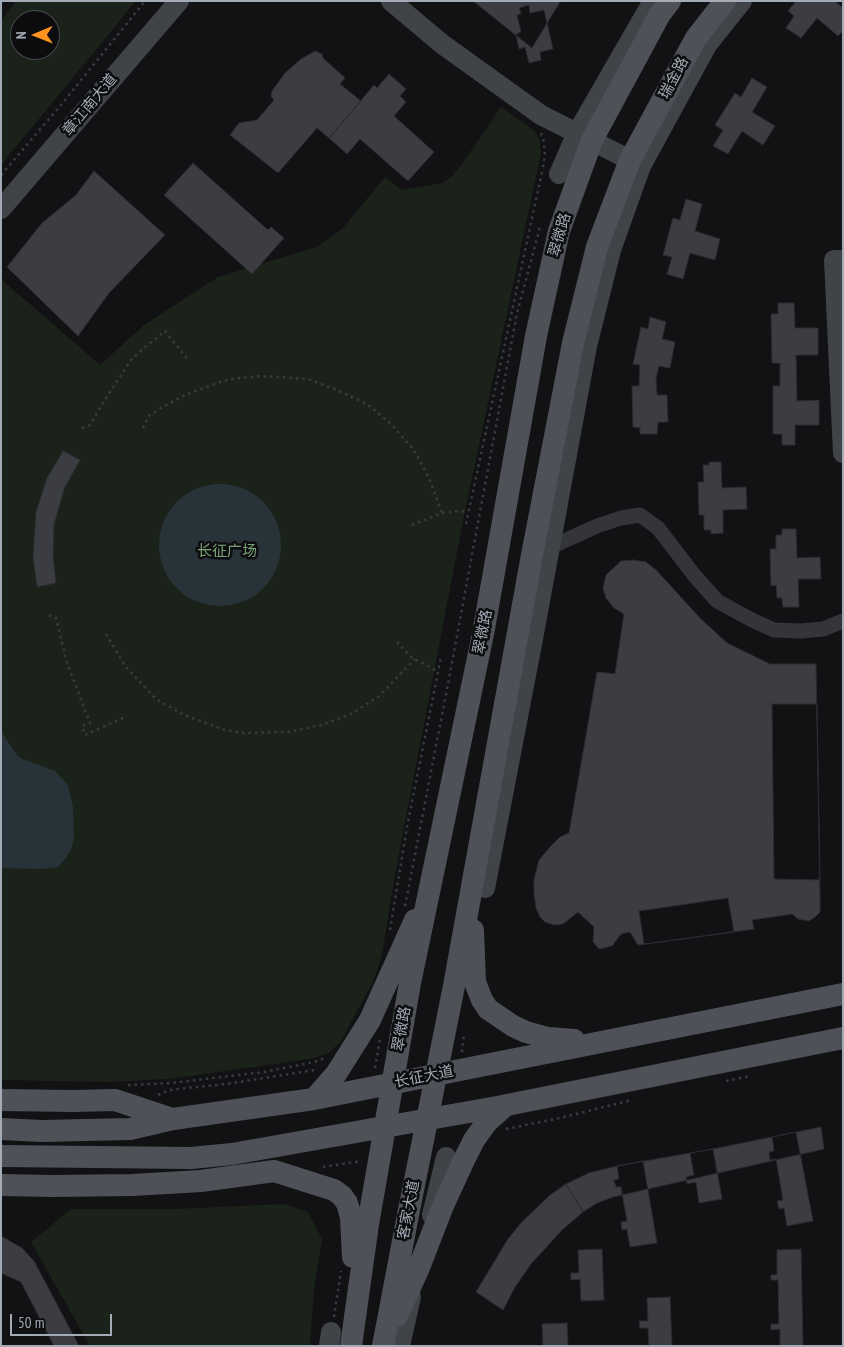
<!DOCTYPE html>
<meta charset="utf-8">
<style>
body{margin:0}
#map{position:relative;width:844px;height:1347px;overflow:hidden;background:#121214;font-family:"PT Sans Narrow",sans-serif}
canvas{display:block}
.frame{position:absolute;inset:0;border:2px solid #a2abb6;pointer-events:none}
.north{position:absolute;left:10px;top:10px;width:50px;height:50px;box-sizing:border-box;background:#0d0d0f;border:1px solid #494c52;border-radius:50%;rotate:269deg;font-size:14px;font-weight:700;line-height:20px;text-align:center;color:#a2abb6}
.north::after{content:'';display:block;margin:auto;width:18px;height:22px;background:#ff931f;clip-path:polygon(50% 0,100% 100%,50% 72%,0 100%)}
.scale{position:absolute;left:10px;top:1314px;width:102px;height:22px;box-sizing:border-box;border:2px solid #a2abb6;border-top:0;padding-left:6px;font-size:15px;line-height:18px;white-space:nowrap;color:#a2abb6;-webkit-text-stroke:4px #0d0d0f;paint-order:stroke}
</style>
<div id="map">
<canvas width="844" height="1347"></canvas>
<div class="frame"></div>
<div class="north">N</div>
<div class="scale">50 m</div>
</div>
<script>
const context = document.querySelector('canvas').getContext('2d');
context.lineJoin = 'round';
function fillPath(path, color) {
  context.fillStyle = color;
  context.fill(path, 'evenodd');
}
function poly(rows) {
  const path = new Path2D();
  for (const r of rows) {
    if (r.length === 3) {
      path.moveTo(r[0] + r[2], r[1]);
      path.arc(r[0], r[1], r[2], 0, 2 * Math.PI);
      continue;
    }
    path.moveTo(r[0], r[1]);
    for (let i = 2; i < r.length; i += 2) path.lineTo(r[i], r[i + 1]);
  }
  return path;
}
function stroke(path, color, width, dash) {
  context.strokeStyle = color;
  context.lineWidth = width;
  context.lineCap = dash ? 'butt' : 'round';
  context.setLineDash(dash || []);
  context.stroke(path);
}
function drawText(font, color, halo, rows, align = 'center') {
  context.font = font + ' "PT Sans Narrow","Noto Sans SC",sans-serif';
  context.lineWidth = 5;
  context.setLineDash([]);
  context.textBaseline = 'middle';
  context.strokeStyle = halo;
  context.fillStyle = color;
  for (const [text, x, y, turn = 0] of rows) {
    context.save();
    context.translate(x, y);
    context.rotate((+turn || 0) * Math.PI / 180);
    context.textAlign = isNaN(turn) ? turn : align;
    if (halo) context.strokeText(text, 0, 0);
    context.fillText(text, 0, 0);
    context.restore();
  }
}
fillPath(poly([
 [16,1,136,1,1,165,1,21],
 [20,20,50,20,50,50,20,50],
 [501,107,535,131,540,141,541,153,464,516,394,880,382,955,373,982,341,1041,329,1053,310,1059,169,1079,107,1082,1,1080,1,279,100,365,144,325,218,277,317,247,342,229,385,177,402,190,443,183,452,176,462,164],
 [284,1204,308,1212,322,1239,314,1289,310,1346,90,1346,31,1242,71,1209,174,1209]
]), '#1a221a');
fillPath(poly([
 [220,545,61],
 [1,731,16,754,22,759,55,771,68,785,73,807,74,837,72,848,66,858,58,867,42,869,1,868]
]), '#273338');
const building = poly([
 [473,1,563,1,560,2,532,48,473,1],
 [796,1,835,1,843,8,843,31,838,36,817,18,801,38,786,28,794,16,788,11,796,1],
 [529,5,530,13,544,10,553,49,540,52,541,60,529,63,525,47,519,49,516,34,521,32,517,15,521,14,519,8,529,5],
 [315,51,322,54,323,58,345,78,340,84,361,101,329,138,317,128,278,173,230,135,239,123,257,120,274,100,271,96,272,91,285,73,301,59,315,51],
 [389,74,406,89,400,96,406,102,394,116,434,152,408,181,360,139,347,154,329,138,374,85,377,88,389,74],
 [752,78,767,87,752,112,775,126,763,145,742,131,728,154,713,146,723,130,715,125,735,93,741,97,752,78],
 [193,163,268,230,271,227,284,238,252,274,164,195,193,163],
 [94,171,165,235,109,293,78,336,7,267,42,223,76,195,94,171],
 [686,199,702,204,695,231,720,239,715,260,690,253,683,279,667,274,672,257,663,255,673,218,680,220,686,199],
 [778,303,794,303,795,328,818,328,818,355,796,355,797,401,819,400,819,425,795,425,795,445,782,445,782,434,773,434,773,386,780,386,780,363,772,363,771,314,778,314,778,303],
 [650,317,666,322,662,339,675,342,670,368,659,366,656,378,657,395,667,395,668,422,658,422,657,434,640,434,640,428,633,427,632,386,639,386,640,365,633,364,641,327,648,329,650,317],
 [63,451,80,460,64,489,54,525,53,557,56,583,37,587,33,557,36,512,47,478,63,451],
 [709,462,721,462,722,488,746,487,747,509,723,510,723,533,711,534,711,530,704,530,704,515,699,515,698,482,704,482,703,465,709,465,709,462],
 [782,529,796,529,797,558,820,557,821,579,798,579,799,607,783,607,782,598,777,598,776,585,771,586,770,549,776,549,776,535,782,535,782,529],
 [633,560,646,562,656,570,701,619,727,643,770,664,816,664,820,897,820,912,815,917,809,921,798,919,792,914,752,920,754,929,638,945,630,932,621,934,612,946,599,949,593,942,594,927,578,912,563,924,554,925,545,922,540,917,536,908,534,893,534,880,539,860,550,847,560,837,569,833,597,672,615,674,624,614,614,608,606,598,603,588,606,575,621,561,633,560],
 [772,704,817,704,820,880,774,879,772,704],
 [728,898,734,932,644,944,639,911,728,898],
 [821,1127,824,1149,613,1197,597,1203,583,1212,566,1184,589,1173,617,1166,713,1149,821,1127],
 [796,1132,813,1221,787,1226,784,1208,779,1209,777,1201,783,1200,776,1159,770,1160,769,1152,774,1151,772,1137,796,1132],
 [713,1149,722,1199,699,1203,696,1182,687,1184,686,1177,694,1175,690,1153,713,1149],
 [643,1161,657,1243,630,1247,627,1229,622,1230,621,1222,627,1221,621,1187,616,1187,614,1180,619,1179,617,1166,643,1161],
 [566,1184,583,1212,562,1230,531,1264,515,1287,503,1310,476,1292,508,1239,521,1223,549,1196,566,1184],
 [1,1236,22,1248,34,1261,79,1346,54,1346,21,1282,1,1273,1,1236],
 [602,1249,604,1300,581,1301,580,1279,571,1280,571,1273,579,1273,578,1250,602,1249],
 [801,1249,803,1346,780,1346,780,1329,771,1330,771,1324,779,1324,778,1280,771,1280,771,1275,777,1275,777,1250,801,1249],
 [670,1297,672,1346,649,1346,648,1328,640,1328,639,1321,648,1321,647,1298,670,1297],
 [567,1323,568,1346,543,1346,542,1324,567,1323]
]);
fillPath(building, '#3c3d42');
stroke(building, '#2c2c30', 1);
stroke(poly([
 [541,133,544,142,545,155,543,167],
 [1,175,61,105,145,1],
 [82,428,90,425,104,401,131,360,145,347,165,331,189,361],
 [143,428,149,416,161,408,183,396,217,383,231,379,260,376,308,379,337,390,367,404,391,424,414,450,429,478,442,513],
 [466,524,542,172],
 [412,525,442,513,459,511,468,512],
 [49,615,56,618,67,663,90,723,82,726,85,735,127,716],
 [106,634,125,666,156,699,184,715,225,730,243,733,290,732,321,725,351,714,378,697,415,659],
 [397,642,411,657,437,671],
 [405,906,448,684,517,313,540,227],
 [390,930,407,827,441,657],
 [462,1052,464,1033],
 [375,1068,380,1039],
 [726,1081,750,1076],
 [128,1085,171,1083,264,1072,314,1062,325,1058],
 [158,1095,169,1090,226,1084,315,1070],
 [506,1129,560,1118,632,1100],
 [323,1167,362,1161],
 [334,1317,341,1271]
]), '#383c40', 2.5, [2.5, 4]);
stroke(poly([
 [542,551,597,526,621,518,640,515,658,528,694,575,717,601,752,620,774,630,801,631,823,629,843,621]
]), '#333539', 15);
stroke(poly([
 [391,1,442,44,541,115,630,160],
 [559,174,577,133,653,1],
 [1,209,179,1],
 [843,260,834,260,843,453],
 [485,888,532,644,587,346,611,250,641,166,707,45,742,1],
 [432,1215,446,1157],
 [329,1346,331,1332],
 [400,1346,411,1297]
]), '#404449', 20);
stroke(poly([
 [473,930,475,982,482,1000,488,1009,513,1026,526,1032,548,1038,574,1040],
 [314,1099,336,1074,370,1020,415,920],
 [1,1100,73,1101,115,1100,172,1119],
 [1,1129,42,1131,130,1129,173,1119,314,1099,843,994],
 [1,1156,191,1158,232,1154,497,1107,843,1038],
 [1,1185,52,1186,132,1185,201,1181,274,1171,334,1190,342,1196,347,1203,351,1217,353,1257],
 [397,1316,418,1270,442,1208,464,1160,474,1140,487,1122,506,1105],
 [351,1346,368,1224,410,983,483,634,536,336,559,231,592,140,660,14,670,1],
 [383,1346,408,1215,454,986,532,555,573,343,597,247,630,160,696,38,725,1]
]), '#4e5258', 22);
drawText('15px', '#a2abb6', '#0d0d0f', [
 ["瑞金路",674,78,-62],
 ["章江南大道",90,105,-50],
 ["翠微路",560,235,-74],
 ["翠微路",483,632,-79],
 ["翠微路",402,1029,-80],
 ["长征大道",424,1077,-11],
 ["客家大道",409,1210,-79]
]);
drawText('15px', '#7aa377', '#0d0d0f', [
 ["长征广场",227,552]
]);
</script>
